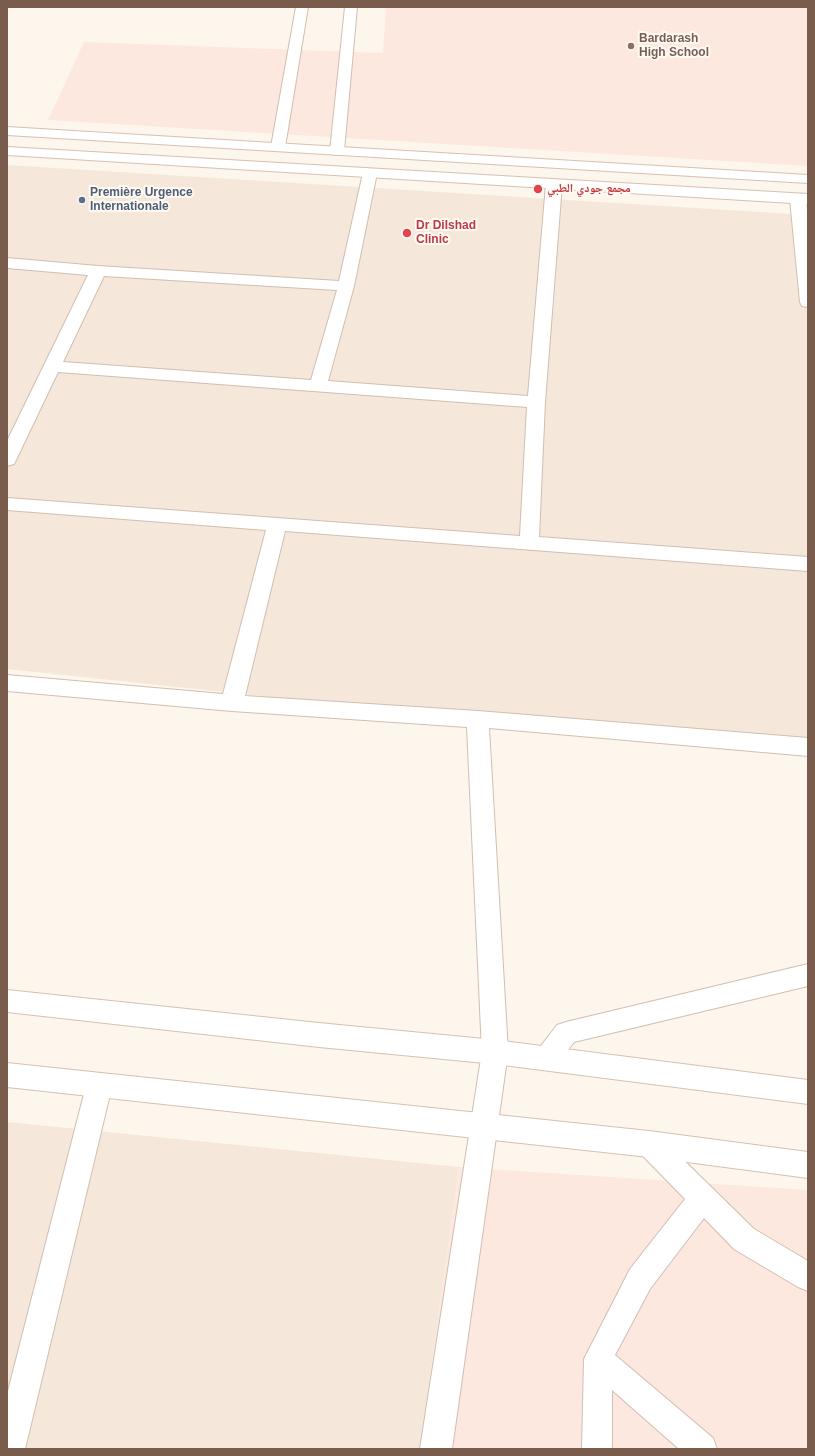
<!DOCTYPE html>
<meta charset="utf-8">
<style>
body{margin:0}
#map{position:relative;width:815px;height:1456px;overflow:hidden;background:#fdf6ec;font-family:Helvetica,sans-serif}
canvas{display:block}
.frame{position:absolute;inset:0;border:8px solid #7a5c4d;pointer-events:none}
</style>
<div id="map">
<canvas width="815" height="1456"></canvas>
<div class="frame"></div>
</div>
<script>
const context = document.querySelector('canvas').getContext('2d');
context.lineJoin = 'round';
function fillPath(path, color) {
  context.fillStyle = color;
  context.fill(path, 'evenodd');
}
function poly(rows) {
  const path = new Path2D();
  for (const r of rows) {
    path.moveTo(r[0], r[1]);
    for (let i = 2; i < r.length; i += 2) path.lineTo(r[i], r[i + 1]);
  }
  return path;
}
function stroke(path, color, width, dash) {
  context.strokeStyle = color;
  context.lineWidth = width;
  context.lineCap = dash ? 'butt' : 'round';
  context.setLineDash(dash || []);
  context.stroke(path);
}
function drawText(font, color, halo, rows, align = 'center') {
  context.font = font + ' Helvetica,"Noto Naskh Arabic",sans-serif';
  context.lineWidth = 4;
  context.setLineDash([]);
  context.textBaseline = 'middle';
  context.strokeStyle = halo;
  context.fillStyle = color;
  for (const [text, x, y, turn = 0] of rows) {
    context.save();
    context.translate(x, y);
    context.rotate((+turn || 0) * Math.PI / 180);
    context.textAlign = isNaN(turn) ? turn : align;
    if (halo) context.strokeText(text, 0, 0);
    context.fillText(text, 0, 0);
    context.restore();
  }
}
fillPath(poly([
 [7,165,808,215,808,754,7,669],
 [7,1122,459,1167,420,1449,7,1449]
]), '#f5e8da');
fillPath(poly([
 [386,7,808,7,808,166,48,120,84,42,383,53],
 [459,1167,808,1190,808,1449,420,1449]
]), '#fde8e0');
const lane = poly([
 [808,964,808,986,574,1042,555,1067,546,1070,537,1067,533,1059,537,1051,557,1025,566,1022,808,964],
 [649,1132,658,1135,754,1229,808,1261,808,1291,798,1287,734,1249,704,1218,650,1289,615,1355,713,1438,717,1449,679,1449,612,1390,612,1449,582,1449,584,1359,630,1269,685,1199,640,1153,636,1144,640,1135,649,1132]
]);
const street = poly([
 [296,7,308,7,285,147,283,150,278,151,273,150,271,147,296,7],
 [345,7,357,7,344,151,342,154,337,155,332,154,330,151,345,7],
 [370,169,375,170,377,173,354,286,328,381,528,396,546,184,549,181,554,179,559,181,562,184,545,402,539,537,808,557,808,571,285,531,245,696,478,711,808,738,808,756,489,728,508,1052,452,1449,420,1449,482,1052,467,727,232,711,7,691,7,675,223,694,266,530,7,510,7,498,520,536,527,407,58,372,16,460,14,464,7,466,7,441,88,275,7,268,7,258,98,266,339,281,363,173,365,170,370,169],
 [104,276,337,290,311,380,63,362,104,276],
 [798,194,803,196,806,199,808,222,808,307,802,306,800,302,790,199,793,196,798,194],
 [99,1074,108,1077,112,1086,25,1449,7,1449,7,1395,86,1086,90,1077,99,1074]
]);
const secondary = poly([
 [7,127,808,175,808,183,7,135,7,127],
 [7,147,808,194,808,204,7,155,7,147],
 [7,990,319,1023,495,1040,808,1080,808,1104,495,1064,319,1047,7,1012,7,990],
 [7,1063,649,1131,808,1152,808,1178,649,1157,7,1087,7,1063]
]);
stroke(lane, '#d1beb0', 2);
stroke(street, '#d1beb0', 2);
stroke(secondary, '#d6c0b0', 2);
fillPath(lane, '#fff');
fillPath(street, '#fff');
fillPath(secondary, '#fff');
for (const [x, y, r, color] of [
 [631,46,4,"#8d6e63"],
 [538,189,5,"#e0444e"],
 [82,200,4,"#5c6f8a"],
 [407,233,5,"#e0444e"]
]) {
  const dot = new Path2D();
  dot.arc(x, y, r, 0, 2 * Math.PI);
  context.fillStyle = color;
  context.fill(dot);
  stroke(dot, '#fffaf3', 1.5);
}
drawText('bold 12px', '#785e54', '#fffaf3', [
 ["Bardarash",639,39],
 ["High School",639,53]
], 'left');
drawText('bold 12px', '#be3a42', '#fffaf3', [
 ["مجمع جودي الطبي",547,189],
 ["Dr Dilshad",416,226],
 ["Clinic",416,240]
], 'left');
drawText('bold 12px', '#4e5e75', '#fffaf3', [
 ["Première Urgence",90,193],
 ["Internationale",90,207]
], 'left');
</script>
